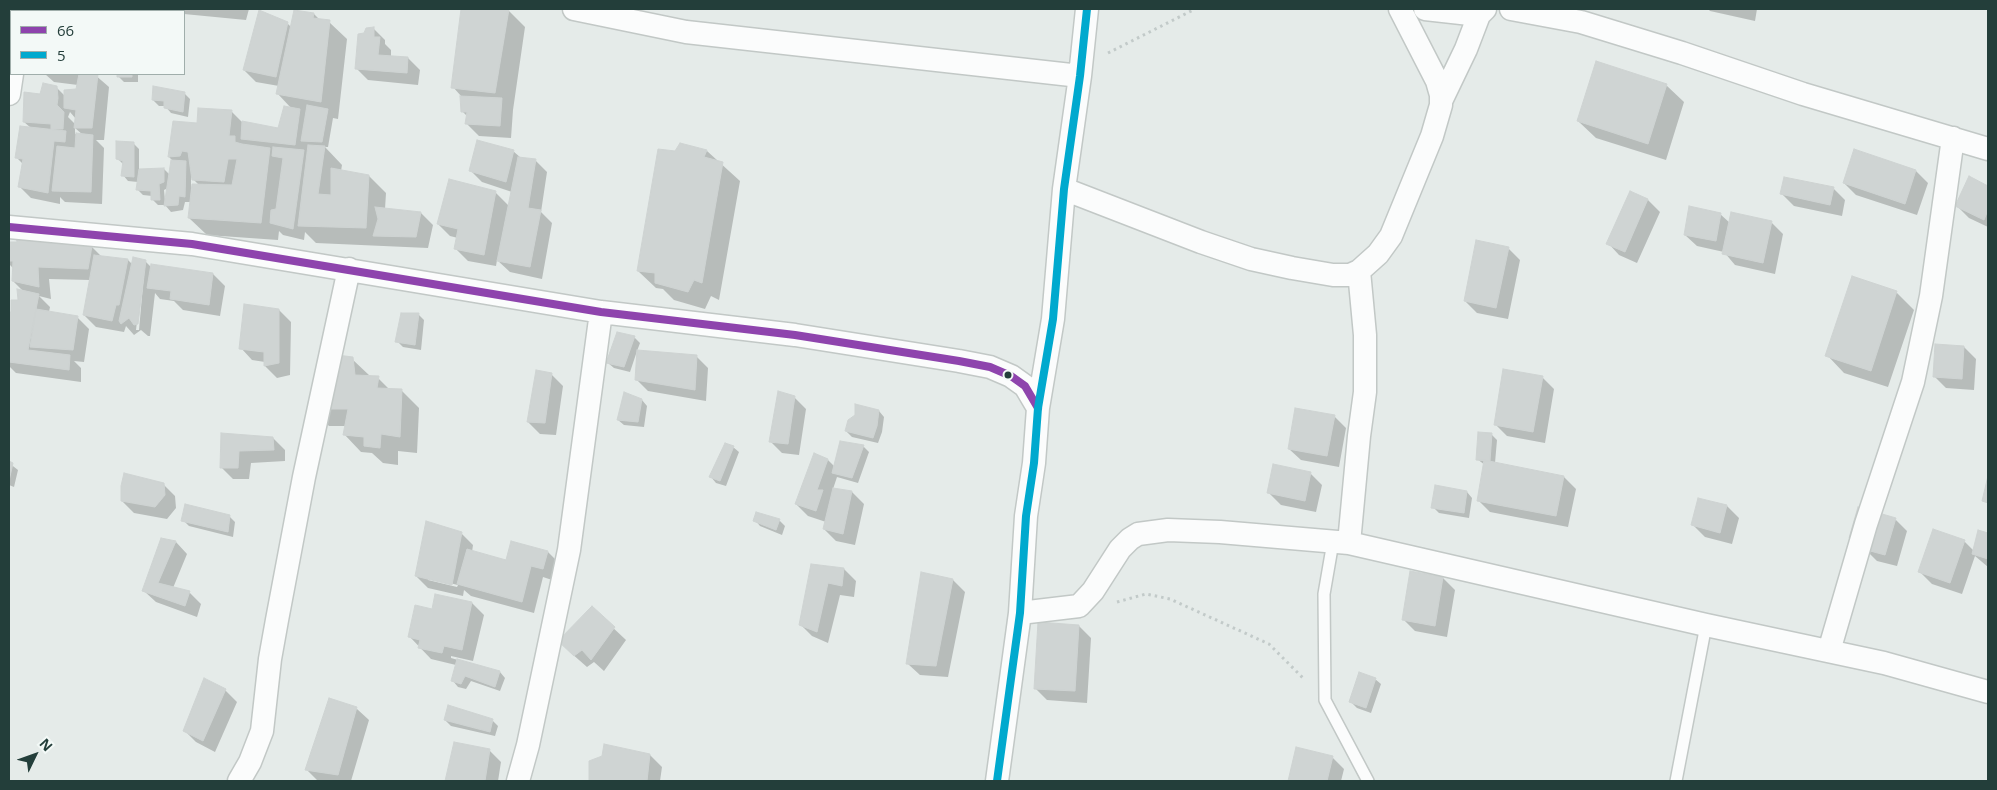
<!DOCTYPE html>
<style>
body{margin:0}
#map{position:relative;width:1997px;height:790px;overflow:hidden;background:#e5ebe9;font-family:"Open Sans",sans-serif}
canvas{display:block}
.frame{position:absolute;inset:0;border:10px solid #233e3a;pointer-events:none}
.legend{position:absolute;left:10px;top:10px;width:175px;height:65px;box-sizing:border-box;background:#f3f9f7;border:1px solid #a0aeab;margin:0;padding:6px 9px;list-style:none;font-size:15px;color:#233e3a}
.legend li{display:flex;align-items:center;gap:10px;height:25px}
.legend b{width:25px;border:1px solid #a0aeab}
.north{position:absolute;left:10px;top:730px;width:50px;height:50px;-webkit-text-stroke:4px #f3f9f7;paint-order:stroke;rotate:48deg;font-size:14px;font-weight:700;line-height:20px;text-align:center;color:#233e3a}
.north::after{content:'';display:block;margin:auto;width:18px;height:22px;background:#233e3a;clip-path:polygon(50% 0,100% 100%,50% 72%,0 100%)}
</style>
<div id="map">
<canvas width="1997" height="790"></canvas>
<div class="frame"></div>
<ul class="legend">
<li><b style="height:6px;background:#8e44ad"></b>66</li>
<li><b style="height:6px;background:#00a9ce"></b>5</li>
</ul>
<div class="north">N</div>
</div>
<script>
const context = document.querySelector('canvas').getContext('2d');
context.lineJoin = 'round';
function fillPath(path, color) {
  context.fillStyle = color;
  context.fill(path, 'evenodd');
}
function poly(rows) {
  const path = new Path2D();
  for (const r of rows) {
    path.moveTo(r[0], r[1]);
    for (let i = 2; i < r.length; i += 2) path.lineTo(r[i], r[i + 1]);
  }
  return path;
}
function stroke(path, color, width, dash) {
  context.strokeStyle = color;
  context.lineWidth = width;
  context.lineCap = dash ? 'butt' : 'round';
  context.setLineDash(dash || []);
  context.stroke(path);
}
fillPath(poly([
 [43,9,119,9,119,11,43,11],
 [170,9,249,9,246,20,184,14,184,11,172,11],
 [463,9,508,10,525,27,513,110,511,138,479,136,467,124,468,117,462,111,461,96,453,87],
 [1708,9,1757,9,1755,21,1710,11],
 [295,11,314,14,320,20,329,22,347,39,338,119,333,118,328,147,325,147,342,165,341,171,369,176,386,193,385,209,421,213,433,225,428,248,316,243,305,232,304,240,283,235,279,231,278,240,207,235,189,218,191,202,185,202,183,210,171,212,165,205,158,205,152,199,152,196,143,195,137,189,138,182,128,181,123,175,124,165,117,158,133,143,139,149,139,170,164,169,170,175,174,162,169,157,198,124,232,112,243,123,279,129,292,109,277,93,279,86,256,82,244,70,287,23,291,27],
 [191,177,200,186,192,193,191,193],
 [168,188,165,201,164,190],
 [373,28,385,40,385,44,391,50,391,57,408,58,420,70,418,85,368,80,356,68,365,35],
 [45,74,94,74,109,87,104,140,96,140,104,148,102,204,65,202,60,197,60,204,31,198,19,186,23,164,16,157,31,128,24,122,41,95,56,87,65,96,77,90,78,85,54,82],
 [70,112,76,119,76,125,68,117],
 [75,128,83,135,75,134],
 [119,74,138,74,138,82,124,82,118,76],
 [1666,85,1684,102,1666,160,1596,138,1578,121],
 [184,93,190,99,188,117,171,113,165,106,159,106,153,100],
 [681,145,707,151,740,181,719,300,711,296,705,309,674,300,663,289,656,288,638,271,676,153],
 [513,151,521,158,535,160,547,172,541,212,552,223,542,279,510,272,497,260,496,266,468,261,456,249,458,238,450,236,438,224,495,192,509,206,512,192,482,182,470,170],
 [1916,171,1928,183,1917,215,1856,195,1844,183],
 [1970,178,1988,187,1988,227,1969,218,1957,206],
 [1833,188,1845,200,1842,216,1794,206,1782,194],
 [1630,192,1648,200,1660,212,1637,263,1619,255,1608,243],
 [1720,214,1730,223,1771,222,1783,234,1775,274,1735,265,1724,252,1697,246,1685,235],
 [18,239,92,247,102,257,128,260,133,265,145,261,151,267,213,274,225,286,220,316,183,310,174,301,160,299,155,293,150,336,148,336,141,330,134,335,126,326,124,332,96,327,84,315,90,280,49,279,51,299,39,296,50,307,49,312,77,317,89,329,84,362,74,361,81,368,81,382,16,373,9,366,9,313,13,313,24,292,13,281,14,269,9,264,9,243,19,243],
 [144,274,139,330,136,330,142,280],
 [1508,248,1520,260,1508,319,1477,313,1465,301],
 [1896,292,1914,310,1888,387,1844,373,1827,355],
 [279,310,291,322,290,375,277,378,265,366,265,362,252,360,241,348],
 [418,314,424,320,421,350,403,347,397,341],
 [634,337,640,343,637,351,696,356,708,368,706,401,648,391,636,379,637,351,630,372,614,368,608,363],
 [1964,347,1976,359,1974,390,1946,388,1934,376],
 [352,359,370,376,378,378,390,390,401,390,419,408,417,453,398,451,398,465,383,463,372,453,361,452,344,434,346,426,329,426,311,408],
 [551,374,563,386,556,435,540,434,528,422],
 [1542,377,1554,389,1545,443,1507,436,1495,424],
 [794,397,806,409,799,455,782,453,770,441],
 [642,400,647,406,644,427,624,425,618,420],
 [879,411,884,417,882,432,878,443,852,437,846,431],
 [1334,416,1346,428,1339,467,1301,460,1289,449],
 [222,434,273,438,285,450,285,461,251,463,249,479,233,479,221,467],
 [1491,434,1497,440,1495,463,1564,477,1576,489,1568,527,1490,512,1478,500,1485,465,1477,459],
 [863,446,869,452,858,483,837,477,833,489,852,492,864,504,855,545,836,541,824,529,826,522,808,516,796,504,828,460,835,467],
 [733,447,739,452,726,486,716,483,711,477],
 [9,463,18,470,14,487,9,485],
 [1310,473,1322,485,1316,512,1281,505,1269,493],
 [163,484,175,496,176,508,167,519,134,513,122,501],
 [1467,492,1472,498,1469,518,1439,513,1433,507],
 [1699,499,1727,506,1739,518,1732,544,1705,537,1693,525],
 [229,516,235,522,233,537,189,526,183,520],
 [1895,519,1907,531,1897,566,1877,561,1867,551],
 [755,520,779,520,785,526,782,535,760,526],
 [1979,532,1988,534,1988,567,1975,556,1962,594,1932,584,1920,572,1964,541,1974,551],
 [461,533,473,545,472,552,507,561,548,552,560,564,555,581,543,577,534,613,471,596,464,590,463,596,428,588,416,576],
 [428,578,458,585,457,587,428,580],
 [176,542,187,554,173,588,189,592,201,604,197,617,156,602,144,591],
 [812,565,844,569,856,581,854,597,840,595,828,643,812,636,800,624],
 [922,574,953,580,965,592,948,677,920,675,908,664],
 [1443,578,1455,590,1447,637,1415,631,1403,619],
 [472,603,484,615,473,661,451,656,451,658,500,672,505,678,500,691,471,681,466,689,458,687,453,681,456,665,431,659,409,636,433,610],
 [592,608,626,640,604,671,594,662,587,667,571,653],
 [1079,626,1091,638,1087,703,1047,700,1035,688],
 [1375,679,1381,684,1371,713,1357,708,1351,702],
 [205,680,225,690,237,702,215,752,196,742,184,730],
 [330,700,357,709,369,720,351,781,318,781,307,770],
 [445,720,492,720,498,726,495,736,451,726],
 [455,743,489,750,501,762,498,781,447,781],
 [1297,749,1332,757,1344,769,1341,781,1290,781],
 [650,755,662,767,660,781,591,781,590,761]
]), '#0003');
const building = poly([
 [42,9,100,9,99,11,41,11,42,9],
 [461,9,509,9,495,93,451,88,461,9],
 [259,10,288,22,276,77,243,70,259,10],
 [294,10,314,13,313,18,330,20,321,102,276,94,294,10],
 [374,27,374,37,380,37,378,55,408,57,407,73,355,69,358,34,364,33,366,28,374,27],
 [1596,61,1667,84,1648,144,1577,121,1596,61],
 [79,74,98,74,92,128,74,128,76,110,64,108,64,90,76,89,79,74],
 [117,74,132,74,132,77,117,77,117,74],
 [43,83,57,86,58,98,57,105,64,112,63,129,51,129,51,124,23,122,24,92,40,94,43,83],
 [153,86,185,92,183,112,164,108,164,101,152,100,153,86],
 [460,96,502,98,500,126,465,124,467,112,461,112,460,96],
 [307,105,328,109,322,142,301,141,307,105],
 [284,106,300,109,295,145,241,139,242,121,278,128,284,106],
 [198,108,232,110,229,136,235,136,235,142,242,144,270,148,261,223,188,218,192,184,232,185,237,159,228,159,224,182,192,180,188,152,182,151,180,156,168,157,173,121,197,123,198,108],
 [20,126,66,131,65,142,54,141,48,193,18,187,23,159,15,158,20,126],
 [76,133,93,135,91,192,52,191,57,146,75,148,76,133],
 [477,140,514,150,506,182,469,171,477,140],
 [116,141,134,142,134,177,121,176,123,161,116,159,116,141],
 [680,143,707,150,704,157,723,162,702,283,694,280,688,292,655,283,655,273,637,271,658,149,675,151,680,143],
 [308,145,325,146,318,194,331,195,331,168,369,175,366,228,298,226,308,145],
 [273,147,304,150,293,229,270,223,271,210,276,209,283,158,272,156,273,147],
 [1854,149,1916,170,1905,204,1843,183,1854,149],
 [518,157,536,159,528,208,541,210,530,267,497,261,518,157],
 [171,160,186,161,185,197,179,196,178,205,164,206,171,160],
 [164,168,164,182,159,184,160,200,151,200,151,191,136,190,139,169,164,168],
 [1969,176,1988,186,1988,210,1984,220,1955,206,1969,176],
 [1784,177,1834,187,1830,205,1780,194,1784,177],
 [449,179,496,191,484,255,454,249,458,229,437,224,449,179],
 [1630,191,1648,199,1625,252,1606,244,1630,191],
 [1689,206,1721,213,1716,241,1684,235,1689,206],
 [375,207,421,212,416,237,373,236,378,219,375,207],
 [1731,212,1772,221,1763,263,1722,254,1731,212],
 [16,237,92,246,88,269,38,267,39,287,12,281,13,261,9,261,9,242,17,242,16,237],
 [1476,240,1509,247,1496,308,1464,301,1476,240],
 [94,255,128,259,119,305,116,305,112,321,83,315,94,255],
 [133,257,146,260,138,324,134,325,129,318,121,324,119,321,133,257],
 [151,264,213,273,209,305,170,299,171,291,147,288,151,264],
 [1852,276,1897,291,1871,371,1825,356,1852,276],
 [17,289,39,294,28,350,70,355,69,370,9,362,9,312,11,312,11,300,18,300,17,289],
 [244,304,279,309,279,363,264,366,264,352,239,349,244,304],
 [36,309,78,316,73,350,30,347,36,309],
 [401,313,419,313,415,345,395,342,401,313],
 [617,332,635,336,624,367,606,363,617,332],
 [1935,344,1964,346,1962,379,1933,377,1935,344],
 [637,350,697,355,695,390,635,380,637,350],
 [321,353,353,357,355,375,379,376,377,388,402,389,400,437,381,434,380,448,364,446,364,437,343,435,348,409,310,409,321,353],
 [1503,369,1543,376,1533,432,1494,425,1503,369],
 [536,370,552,373,545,423,527,422,536,370],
 [778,391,795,396,788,444,769,442,778,391],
 [624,392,642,399,638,422,617,420,624,392],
 [855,404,879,410,877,426,873,438,845,431,848,420,855,415,855,404],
 [1295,408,1335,415,1327,456,1288,449,1295,408],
 [1478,432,1492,433,1490,461,1476,460,1478,432],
 [221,433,273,437,274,450,239,451,238,468,220,468,221,433],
 [840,441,864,445,852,478,832,473,840,441],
 [725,443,734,446,720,481,709,477,725,443],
 [814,453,828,459,817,490,823,490,816,511,795,504,814,453],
 [1484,460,1564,476,1556,516,1477,501,1484,460],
 [9,461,13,463,9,481,9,461],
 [1273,464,1311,472,1305,501,1267,493,1273,464],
 [124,473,164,483,165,495,155,507,121,501,121,486,124,473],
 [1988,476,1988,503,1982,501,1988,476],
 [1435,485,1467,491,1464,513,1431,508,1435,485],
 [833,488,852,491,843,534,823,529,833,488],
 [1698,498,1727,505,1720,533,1691,525,1698,498],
 [185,504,230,515,228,532,181,521,185,504],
 [1858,507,1896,518,1885,555,1863,549,1865,542,1849,538,1858,507],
 [756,512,780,519,776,530,753,521,756,512],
 [426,521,462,532,452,585,415,576,426,521],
 [1933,529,1965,540,1950,583,1918,572,1933,529],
 [1978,530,1988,533,1988,559,1972,554,1978,530],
 [161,538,176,541,158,583,190,591,185,606,142,591,161,538],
 [511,541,548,551,543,569,531,566,522,602,457,584,467,549,506,560,511,541],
 [811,564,844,568,842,586,828,583,817,632,799,625,811,564],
 [1410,571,1443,577,1435,626,1402,620,1410,571],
 [921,572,953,579,936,666,906,664,921,572],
 [435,594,472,602,462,650,444,646,442,653,418,648,420,640,408,637,415,605,432,609,435,594],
 [592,606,615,627,591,660,582,650,574,656,558,641,592,606],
 [1038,622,1079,625,1075,691,1034,689,1038,622],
 [457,659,500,671,495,687,465,676,461,684,451,681,457,659],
 [1359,672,1376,678,1366,708,1349,702,1359,672],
 [204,678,226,689,203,741,183,731,204,678],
 [329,698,357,707,338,775,305,770,329,698],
 [448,705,493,719,490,732,444,720,448,705],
 [454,742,490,749,485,781,445,781,454,742],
 [604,744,650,754,647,781,589,781,589,761,602,756,604,744],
 [1296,747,1333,756,1327,781,1288,781,1296,747]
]);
fillPath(building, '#cfd4d3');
stroke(building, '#ced3d2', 1);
const lane = poly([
 [1333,542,1324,594,1325,700,1368,781],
 [1676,781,1706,625]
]);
const street = poly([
 [574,9,686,32,1080,76],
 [1425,9,1479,15],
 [1511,9,1581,22,1682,53,1803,94,1988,149],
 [22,11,22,9],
 [9,94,12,74],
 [1442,99,1466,49,1479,15,1485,9],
 [1064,189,1201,242,1251,259,1292,268,1333,275,1350,275,1359,271,1378,254,1391,236,1432,136,1441,105,1441,95,1437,81,1400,9],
 [9,227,192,244,601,312,795,335,959,361,990,367,1011,376,1025,386,1038,408],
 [1349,543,1359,436,1365,392,1365,335,1359,271],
 [1020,613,1079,606,1093,591,1120,549,1130,539,1138,534,1168,530,1220,532,1349,543,1706,625,1884,663,1988,692],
 [1829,651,1866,524,1913,382,1931,296,1953,138],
 [239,781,250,762,262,731,270,659,277,620,304,477,349,269],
 [518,781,528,745,569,550,601,312],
 [997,781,1020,613,1026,516,1034,463,1038,408,1053,319,1064,189,1080,76,1087,9]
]);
stroke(lane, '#c2c8c6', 14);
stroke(street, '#c2c8c6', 25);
stroke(poly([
 [1108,53,1195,9],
 [1117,602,1146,594,1170,599,1269,644,1304,679]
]), '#c2cac9', 3, [2.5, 4]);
stroke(lane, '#fbfcfc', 11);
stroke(street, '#fbfcfc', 22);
stroke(poly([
 [9,227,192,244,601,312,795,335,959,361,990,367,1011,376,1025,386,1038,408]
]), '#8e44ad', 8);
stroke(poly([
 [997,781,1020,613,1026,516,1034,463,1038,408,1053,319,1064,189,1080,76,1087,9]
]), '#00a9ce', 8);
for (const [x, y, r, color] of [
 [1008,375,4.5,"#233e3a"]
]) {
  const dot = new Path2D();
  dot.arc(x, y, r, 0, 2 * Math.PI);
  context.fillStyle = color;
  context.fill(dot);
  stroke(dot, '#f3f9f7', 2);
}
</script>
